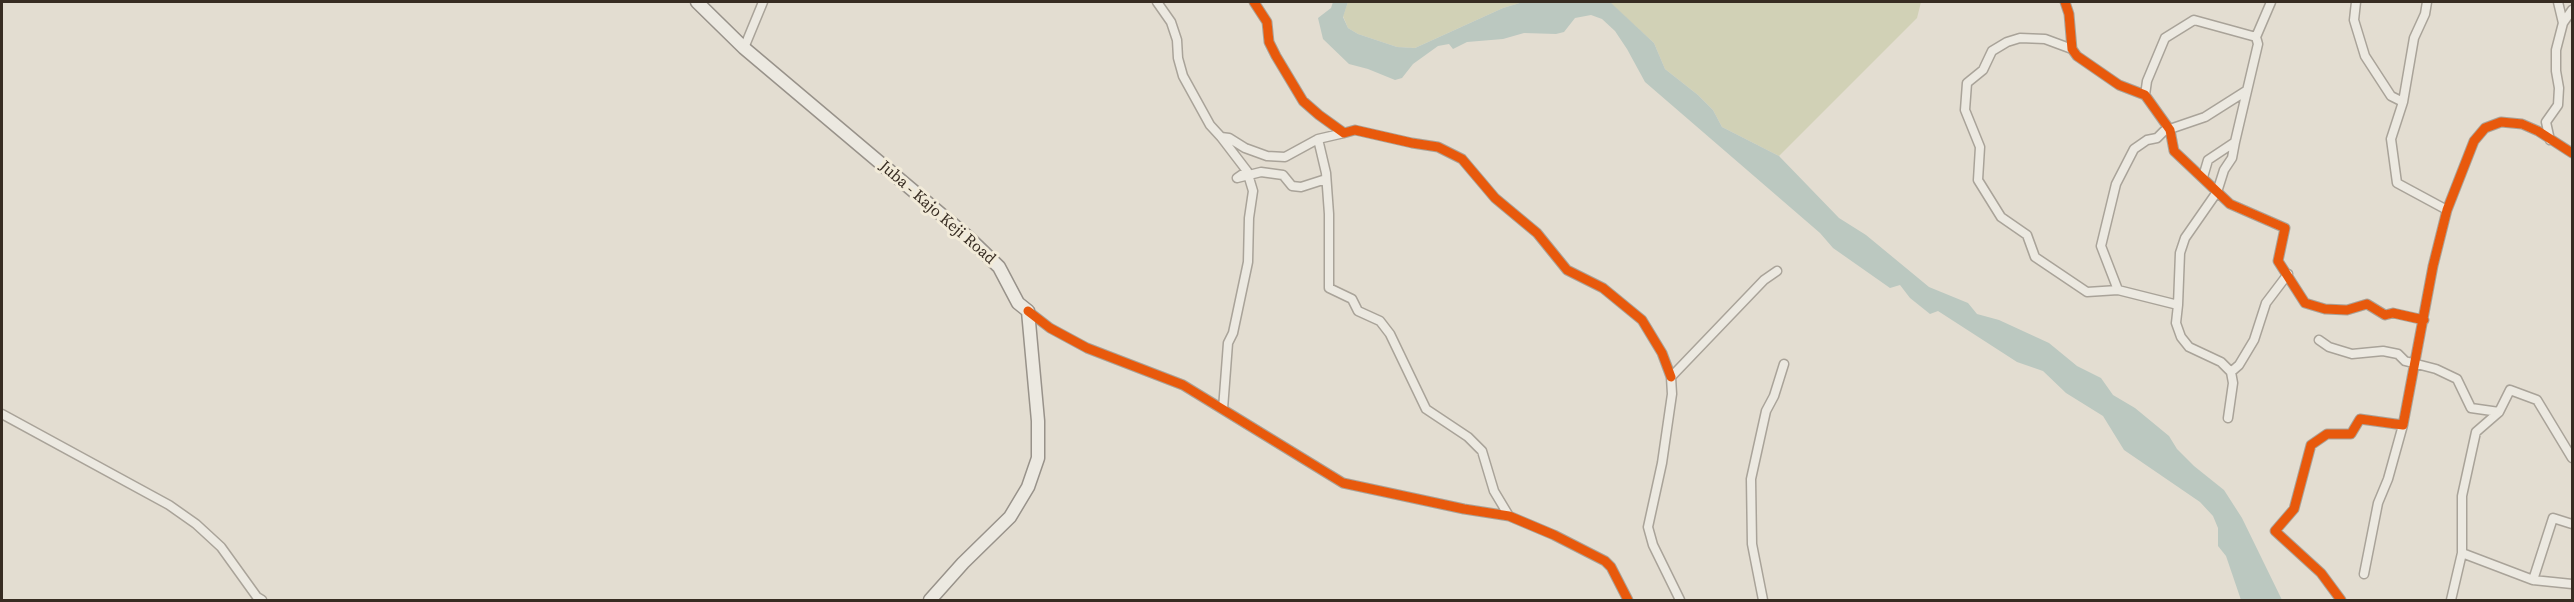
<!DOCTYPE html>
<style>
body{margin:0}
#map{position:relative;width:2574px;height:602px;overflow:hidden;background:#e3ddd1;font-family:"Source Serif 4",serif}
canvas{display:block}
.frame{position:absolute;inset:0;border:3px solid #372c22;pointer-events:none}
</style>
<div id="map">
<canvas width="2574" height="602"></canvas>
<div class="frame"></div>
</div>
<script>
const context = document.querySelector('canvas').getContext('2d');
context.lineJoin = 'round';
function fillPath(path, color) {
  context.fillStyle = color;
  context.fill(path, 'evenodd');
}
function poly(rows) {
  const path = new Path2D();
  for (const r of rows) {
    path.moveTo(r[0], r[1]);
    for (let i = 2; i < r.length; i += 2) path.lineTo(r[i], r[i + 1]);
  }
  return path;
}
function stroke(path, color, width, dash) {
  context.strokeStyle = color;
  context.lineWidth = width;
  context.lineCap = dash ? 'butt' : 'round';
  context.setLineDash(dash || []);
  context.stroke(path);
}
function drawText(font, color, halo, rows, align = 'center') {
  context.font = font + ' "Source Serif 4",serif';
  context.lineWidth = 6;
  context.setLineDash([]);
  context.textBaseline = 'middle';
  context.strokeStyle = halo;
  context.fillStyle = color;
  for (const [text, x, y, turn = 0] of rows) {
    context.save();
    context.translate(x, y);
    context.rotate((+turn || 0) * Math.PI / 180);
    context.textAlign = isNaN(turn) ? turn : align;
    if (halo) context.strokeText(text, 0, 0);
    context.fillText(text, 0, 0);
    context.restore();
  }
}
fillPath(poly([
 [1348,2,1523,2,1503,8,1415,48,1397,47,1358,34,1348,28,1343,16],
 [1609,2,1921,2,1917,18,1779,156,1722,127,1713,110,1698,95,1665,69,1654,43]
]), '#d1d1b6');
fillPath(poly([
 [1333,2,1348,2,1343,17,1348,28,1358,34,1397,47,1415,48,1503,8,1523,2,1610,2,1654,43,1665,69,1698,95,1713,110,1722,127,1779,156,1839,218,1866,235,1929,287,1968,303,1977,314,1999,320,2049,343,2077,366,2101,378,2113,395,2135,408,2169,436,2177,449,2194,466,2224,490,2242,518,2282,600,2241,600,2226,556,2218,546,2218,528,2213,516,2200,502,2124,450,2103,416,2066,393,2043,371,2017,362,1938,311,1930,314,1910,298,1900,285,1890,288,1833,248,1820,233,1645,82,1627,49,1615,31,1602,19,1591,15,1575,18,1564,32,1556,34,1524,33,1503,39,1467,42,1453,49,1449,44,1438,46,1413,64,1402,78,1395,80,1368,69,1349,64,1323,39,1318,18,1331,8]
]), '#bbc8c0');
const street = poly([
 [1157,2,1171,22,1177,40,1178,58,1183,76,1210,125,1221,137,1229,138,1245,148,1267,156,1285,157,1318,139,1344,133],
 [1254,2,1267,22,1269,42,1276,56,1303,101,1319,115,1344,133,1355,130,1412,143,1438,147,1462,159,1495,198,1537,233,1567,270,1603,288,1642,320,1662,353,1671,377],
 [2065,2,2069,14,2072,49,2077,56,2119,85,2145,95,2170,130,2174,151,2230,204,2285,228,2278,261,2305,303,2325,309,2347,310,2367,304,2385,315,2393,313,2424,320],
 [2356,2,2354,20,2365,56,2391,96,2403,102],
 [2427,2,2425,14,2414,38,2403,102,2391,139,2397,183,2447,210],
 [2558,2,2563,23],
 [744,48,763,2],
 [2072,49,2045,39,2020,38,2007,42,1992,51,1983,70,1967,83,1965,110,1980,147,1978,180,2001,217,2027,235,2035,257,2087,292,2118,290],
 [2145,95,2147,81,2165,38,2194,20,2256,37],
 [1221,137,1247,171,1253,191,1249,218,1248,262,1233,333,1228,343,1223,409],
 [1318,139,1326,173,1329,214,1329,288,1352,299,1358,311,1380,321,1390,334,1426,409,1468,437,1482,451,1494,491,1509,516],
 [2550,140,2546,122,2558,105,2559,88,2556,71,2556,50,2563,23,2572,10],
 [1247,171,1237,178,1261,172,1283,175,1292,186,1301,187,1326,179],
 [2203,177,2208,160,2235,142,2258,44,2256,37,2271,2],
 [2178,305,2180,253,2185,238,2217,192,2224,170,2232,158,2235,142],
 [1028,311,1050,328,1087,348,1183,385,1343,483,1464,509,1509,516,1554,535,1605,561,1611,567,1628,600],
 [2319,340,2329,347,2352,354,2383,351,2398,354,2405,361,2436,369,2457,379,2471,408,2499,412],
 [2231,372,2239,365,2254,340,2266,303,2288,274],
 [2,414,169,505,196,524,221,547,257,597,262,600],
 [2228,418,2233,383,2231,372,2221,362,2189,347,2181,337,2176,323,2178,305,2118,290,2101,246,2116,184,2134,149,2147,140,2157,138,2164,131,2205,117,2246,91],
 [2572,458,2537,400,2510,390,2499,412,2476,432,2462,496,2462,553,2533,580,2553,518,2572,524],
 [2364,574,2378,503,2388,479,2403,425],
 [2533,580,2572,584],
 [1680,600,1653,545,1648,527,1662,463,1672,394,1671,377,1764,280,1777,271],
 [1763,600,1752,544,1751,479,1766,411,1774,396,1784,364],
 [2341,600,2321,573,2275,531,2294,509,2311,445,2327,434,2351,434,2360,419,2403,425,2433,266,2447,210,2474,141,2485,128,2501,122,2522,124,2538,131,2572,153],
 [2451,600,2462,553]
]);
const secondary = poly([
 [697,2,744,48,968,237,999,267,1018,303,1028,311,1038,421,1038,458,1028,487,1010,517,963,563,930,600]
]);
stroke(street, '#a9a399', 11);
stroke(secondary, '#98928a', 15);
stroke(street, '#ece9e1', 8);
stroke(secondary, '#ece9e1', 12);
stroke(poly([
 [1254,2,1267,22,1269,42,1276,56,1303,101,1319,115,1344,133,1355,130,1412,143,1438,147,1462,159,1495,198,1537,233,1567,270,1603,288,1642,320,1662,353,1671,377],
 [2065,2,2069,14,2072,49,2077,56,2119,85,2145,95,2170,130,2174,151,2230,204,2285,228,2278,261,2305,303,2325,309,2347,310,2367,304,2385,315,2393,313,2424,320],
 [1028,311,1050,328,1087,348,1183,385,1343,483,1464,509,1509,516,1554,535,1605,561,1611,567,1628,600],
 [2341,600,2321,573,2275,531,2294,509,2311,445,2327,434,2351,434,2360,419,2403,425,2433,266,2447,210,2474,141,2485,128,2501,122,2522,124,2538,131,2572,153]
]), '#e8590c', 9);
drawText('16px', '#372c22', '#f2ebd9', [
 ["Juba - Kajo Keji Road",937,213,41]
]);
</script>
